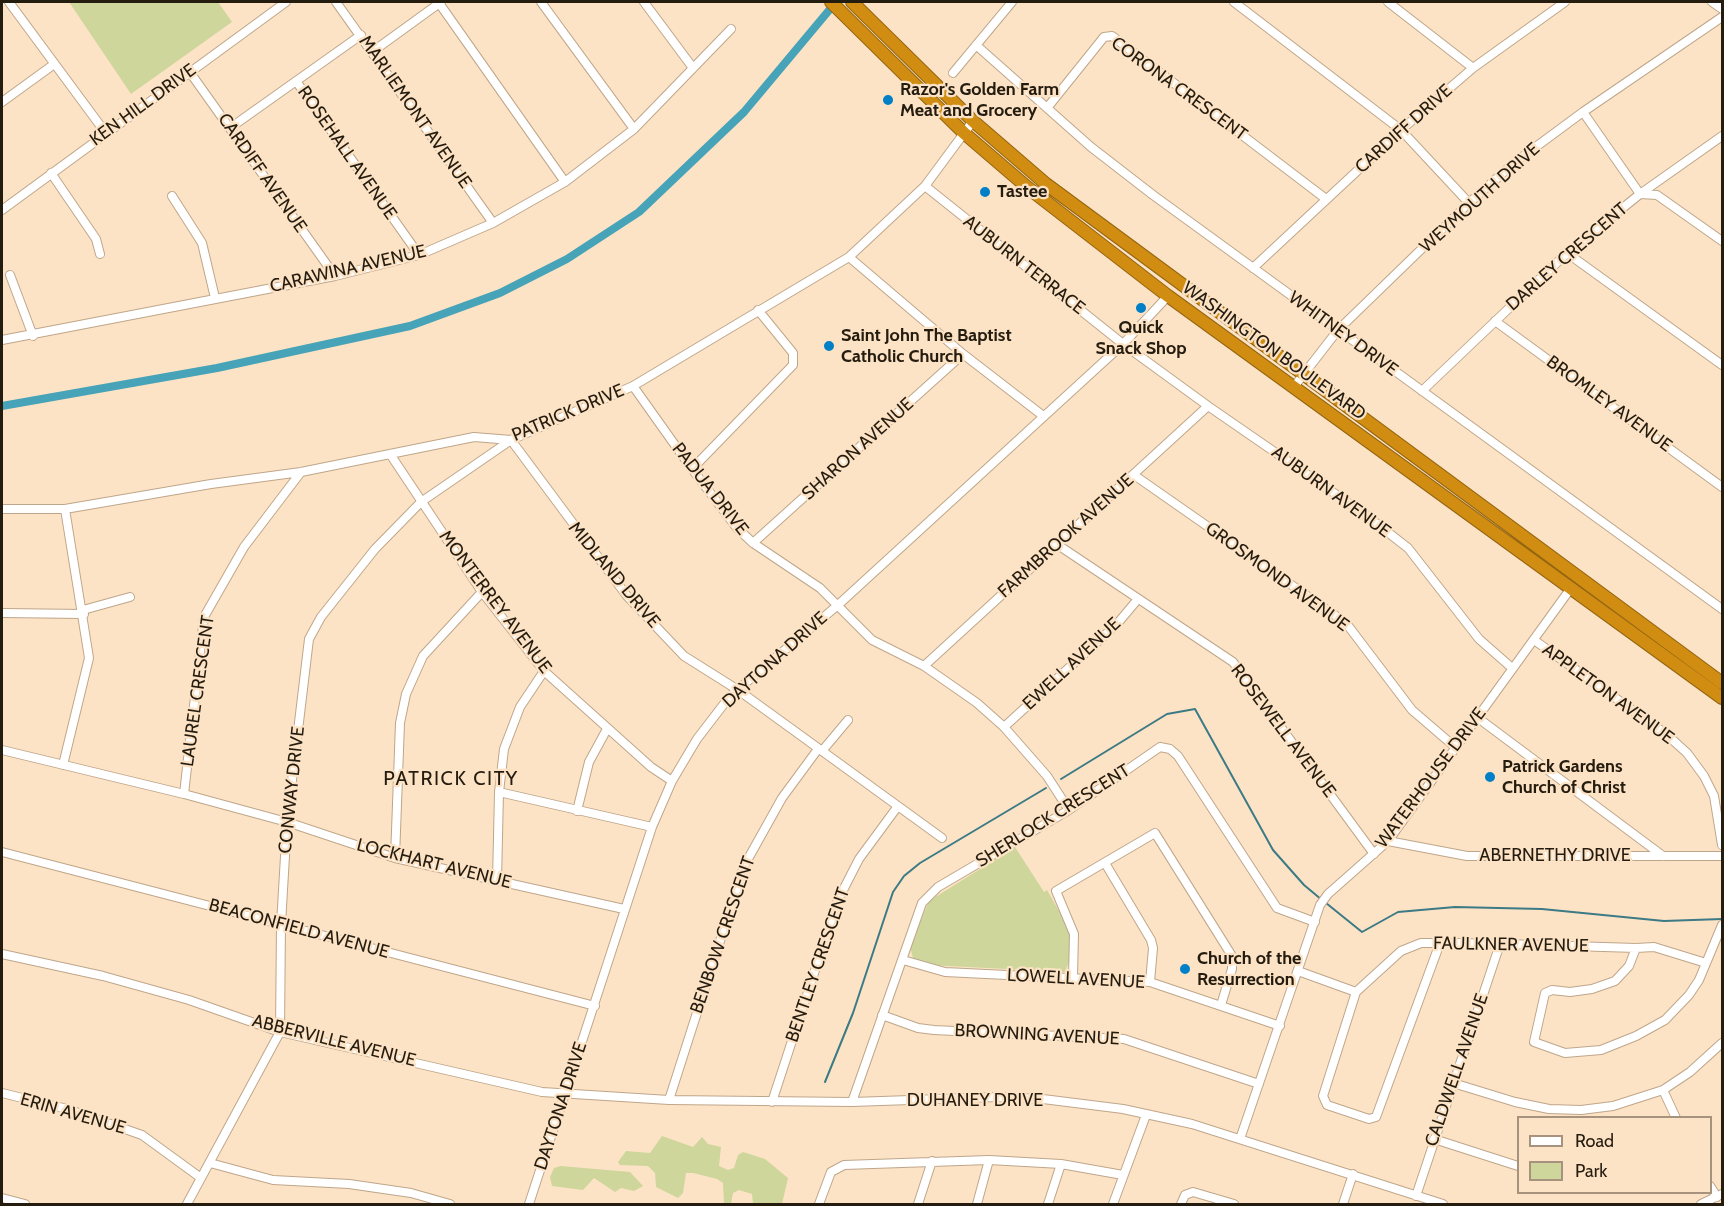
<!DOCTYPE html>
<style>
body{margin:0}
#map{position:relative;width:1724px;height:1206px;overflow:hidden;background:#fde3c5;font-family:Cabin,sans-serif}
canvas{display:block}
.frame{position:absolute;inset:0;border:3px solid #251c10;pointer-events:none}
.legend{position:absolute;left:1517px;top:1116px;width:195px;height:78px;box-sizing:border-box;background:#fde3c5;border:2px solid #a7937d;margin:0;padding:8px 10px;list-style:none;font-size:18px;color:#251c10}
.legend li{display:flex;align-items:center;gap:12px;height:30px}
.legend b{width:30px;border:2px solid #a7937d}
</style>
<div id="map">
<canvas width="1724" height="1206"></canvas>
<div class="frame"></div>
<ul class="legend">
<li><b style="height:8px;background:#fff"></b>Road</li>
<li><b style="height:16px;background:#ced69c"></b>Park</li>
</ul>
</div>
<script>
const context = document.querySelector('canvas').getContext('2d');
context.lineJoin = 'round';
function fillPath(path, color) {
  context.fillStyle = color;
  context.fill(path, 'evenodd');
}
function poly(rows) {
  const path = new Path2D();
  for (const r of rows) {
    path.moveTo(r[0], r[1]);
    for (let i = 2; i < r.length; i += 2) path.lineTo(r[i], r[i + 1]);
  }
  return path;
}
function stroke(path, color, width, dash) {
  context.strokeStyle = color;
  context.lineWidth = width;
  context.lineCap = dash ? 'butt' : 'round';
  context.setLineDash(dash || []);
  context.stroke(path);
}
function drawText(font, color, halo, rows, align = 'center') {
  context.font = font + ' Cabin,sans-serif';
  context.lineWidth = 4.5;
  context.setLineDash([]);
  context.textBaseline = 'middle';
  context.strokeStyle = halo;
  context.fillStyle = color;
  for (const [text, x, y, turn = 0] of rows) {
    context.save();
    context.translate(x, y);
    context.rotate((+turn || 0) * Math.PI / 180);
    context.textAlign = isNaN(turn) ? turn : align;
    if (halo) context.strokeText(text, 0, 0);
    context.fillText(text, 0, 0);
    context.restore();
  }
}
fillPath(poly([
 [69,2,218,2,232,22,131,94],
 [1015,847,1044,892,1047,890,1071,932,1069,962,1065,972,928,965,913,958,910,947,929,901],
 [662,1136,693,1147,702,1137,708,1144,721,1147,719,1166,728,1170,734,1168,738,1155,743,1152,765,1159,788,1178,782,1204,753,1204,752,1194,739,1190,733,1193,731,1204,724,1204,723,1183,717,1179,693,1173,686,1173,683,1193,678,1198,656,1187,655,1173,648,1166,620,1165,618,1162,626,1151,650,1153],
 [561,1166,630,1172,643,1186,634,1191,621,1188,615,1192,594,1178,583,1190,552,1186,550,1177,554,1168]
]), '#ced69c');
stroke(poly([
 [1061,779,1167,714,1195,709,1273,850,1304,885,1322,900],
 [1326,903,1362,932,1398,912,1455,907,1542,909,1664,921,1722,919],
 [825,1082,853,1013,893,892,904,876,920,863,1046,788]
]), '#3c7a86', 2);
stroke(poly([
 [2,406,217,368,410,326,500,293,567,259,639,212,744,112,836,2]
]), '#46a3b8', 8);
const minor = poly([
 [9,2,105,132],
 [336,2,493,223],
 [541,2,634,129],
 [644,2,693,68],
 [1234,2,1401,130,1469,203],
 [1388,2,1473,68],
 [1712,2,1722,9],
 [439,3,565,182],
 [976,45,1091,147,1153,195,1722,609],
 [372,52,441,2],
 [189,71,335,276],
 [953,73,1012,2],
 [296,81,419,255],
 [2,102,53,65],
 [1047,108,1104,37,1112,36,1326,199],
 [1583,112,1640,194,1657,195,1722,241],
 [230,128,361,35],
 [51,173,96,239,100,254],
 [925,186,1123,344,1208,406,1363,513,1408,548,1479,639,1512,668],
 [172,196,202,243,215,298],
 [2,210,286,2],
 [1567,253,1722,365],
 [849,257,963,354,1042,415],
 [1253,268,1401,130,1473,68,1565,2],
 [10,275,33,336],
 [1495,321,1722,487],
 [2,340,335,276,419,255,493,223,565,182,634,129,731,29],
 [633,386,692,469,737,528,753,543,820,588,872,640,924,666,977,703,1004,727,1047,776,1069,810],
 [1293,388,1338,330,1469,203,1514,163,1583,112,1722,17],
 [1422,391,1567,253,1640,194,1722,136],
 [511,440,627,596,684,656,738,690,942,838],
 [390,454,482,592,544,671,651,767,672,781],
 [692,469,793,365,793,353,758,310],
 [1134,475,1346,623,1412,710,1455,747],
 [2,509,65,509,211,484,301,472,474,437,511,440,633,386,849,257,925,186,973,121],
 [753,543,963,354],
 [1058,545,1233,662,1374,854],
 [83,610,130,597],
 [2,613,84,614],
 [1534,640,1666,734,1687,753,1704,776,1714,796,1722,845],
 [924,666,1208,406],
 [1478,718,1663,856],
 [1004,727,1117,624,1138,599],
 [2,750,184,794,287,822,395,858,624,909],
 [822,751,848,720],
 [63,765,89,658,65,509],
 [499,792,652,827],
 [184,794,204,617,244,547,301,472],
 [577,811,589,762,607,729],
 [1388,841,1467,856,1722,856],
 [2,852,595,1006],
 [395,858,400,723,406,694,423,656,482,592],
 [1105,863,1151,940,1153,948,1150,982],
 [497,881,499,792,504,749,520,707,544,671],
 [1440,943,1376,1117,1369,1119,1327,1105,1323,1096,1356,992,1401,951,1421,943,1458,943,1500,944,1507,944,1636,948,1654,947,1706,963],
 [1636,948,1629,966,1615,981,1592,989,1570,992,1552,990,1545,993,1534,1042,1565,1053,1601,1050,1636,1036,1665,1020,1689,995,1699,980,1722,925],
 [2,954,103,976,189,1000,280,1032,542,1092,669,1100,852,1102,998,1097,1043,1099,1123,1109,1192,1124,1443,1204],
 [903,960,945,972,1150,982,1280,1026],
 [1298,971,1356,992],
 [1073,976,1074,934,1056,891,1155,833,1232,956,1232,969,1221,1005],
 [882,1015,918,1028,934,1030,1124,1039,1259,1084],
 [1453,1083,1515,1102,1549,1109,1581,1110,1613,1106,1663,1090,1690,1072,1722,1043],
 [1663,1090,1676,1118],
 [2,1093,67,1109,142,1135,201,1178],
 [669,1100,744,866,782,798,818,749],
 [772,1102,838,900,859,859,898,806],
 [852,1102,922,903,938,887,1069,810,1160,747,1170,749,1178,756,1277,908,1315,922],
 [1240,1139,1320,905,1328,894,1388,841,1571,588],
 [1434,1139,1518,1166],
 [210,1163,273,1180,349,1184,411,1193,450,1204],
 [1710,1186,1717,1197],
 [1416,1196,1500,944],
 [2,1198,25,1204],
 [187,1204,280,1032,281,924,287,822,309,639,321,617,375,549,421,502,511,440],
 [529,1204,652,827,672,781,697,739,730,696,838,605,1123,344,1168,296],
 [819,1204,831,1172,844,1165,989,1160,1061,1164,1123,1175],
 [918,1204,932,1161],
 [977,1204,989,1160],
 [1048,1204,1061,1164],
 [1113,1204,1146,1115],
 [1181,1204,1185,1195,1193,1192,1234,1204],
 [1343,1204,1353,1174],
 [1701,1204,1722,1194]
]);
const highway = poly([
 [831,2,964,133,1027,187,1168,296,1722,698],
 [852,2,973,121,1046,184,1722,683]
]);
stroke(minor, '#bfa68a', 10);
stroke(highway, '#946511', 14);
stroke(minor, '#fff', 8);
stroke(highway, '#d08d12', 12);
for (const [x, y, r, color] of [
 [888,100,6,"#017fc7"],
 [985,192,6,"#017fc7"],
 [1141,308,6,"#017fc7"],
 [829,346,6,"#017fc7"],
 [1490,777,6,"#017fc7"],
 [1185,969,6,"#017fc7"]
]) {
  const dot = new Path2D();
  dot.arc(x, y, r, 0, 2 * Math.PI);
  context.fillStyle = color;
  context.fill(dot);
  stroke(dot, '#fde3c5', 2);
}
drawText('18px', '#251c10', '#fde3c5', [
 ["CORONA CRESCENT",1179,89,36],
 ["KEN HILL DRIVE",143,105,-36],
 ["MARLIEMONT AVENUE",415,112,55],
 ["CARDIFF DRIVE",1404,129,-42],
 ["ROSEHALL AVENUE",347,153,55],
 ["CARDIFF AVENUE",262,173,55],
 ["WEYMOUTH DRIVE",1480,198,-42],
 ["DARLEY CRESCENT",1567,257,-41],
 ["AUBURN TERRACE",1024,265,38],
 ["CARAWINA AVENUE",348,269,-13],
 ["WHITNEY DRIVE",1343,334,36],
 ["WASHINGTON BOULEVARD",1274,351,36],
 ["BROMLEY AVENUE",1609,404,36],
 ["PATRICK DRIVE",568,413,-23],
 ["SHARON AVENUE",858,449,-42],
 ["PADUA DRIVE",710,489,52],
 ["AUBURN AVENUE",1331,492,36],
 ["FARMBROOK AVENUE",1066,536,-42],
 ["MIDLAND DRIVE",614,575,50],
 ["GROSMOND AVENUE",1277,577,36],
 ["MONTERREY AVENUE",495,602,53],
 ["DAYTONA DRIVE",775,660,-42],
 ["EWELL AVENUE",1072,664,-43],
 ["LAUREL CRESCENT",198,691,-82],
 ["APPLETON AVENUE",1608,694,36],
 ["ROSEWELL AVENUE",1283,731,53],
 ["WATERHOUSE DRIVE",1431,778,-53],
 ["CONWAY DRIVE",292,790,-84],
 ["SHERLOCK CRESCENT",1053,816,-32],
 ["ABERNETHY DRIVE",1555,856],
 ["LOCKHART AVENUE",434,864,14],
 ["BEACONFIELD AVENUE",299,929,15],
 ["BENBOW CRESCENT",723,935,-71],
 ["FAULKNER AVENUE",1511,945,1],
 ["BENTLEY CRESCENT",818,965,-71],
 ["LOWELL AVENUE",1076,979,3],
 ["BROWNING AVENUE",1037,1035,3],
 ["ABBERVILLE AVENUE",334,1041,14],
 ["CALDWELL AVENUE",1457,1070,-71],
 ["DUHANEY DRIVE",975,1101],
 ["DAYTONA DRIVE",561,1106,-72],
 ["ERIN AVENUE",73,1114,16]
]);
drawText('bold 18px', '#251c10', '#fde3c5', [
 ["Razor's Golden Farm",900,90],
 ["Meat and Grocery",900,111],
 ["Tastee",997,192],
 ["Quick",1141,328,"center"],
 ["Snack Shop",1141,349,"center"],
 ["Saint John The Baptist",841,336],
 ["Catholic Church",841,357],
 ["Patrick Gardens",1502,767],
 ["Church of Christ",1502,788],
 ["Church of the",1197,959],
 ["Resurrection",1197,980]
], 'left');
context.letterSpacing = '1.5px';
drawText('20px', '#251c10', '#fde3c5', [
 ["PATRICK CITY",451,779]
]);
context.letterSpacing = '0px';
</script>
